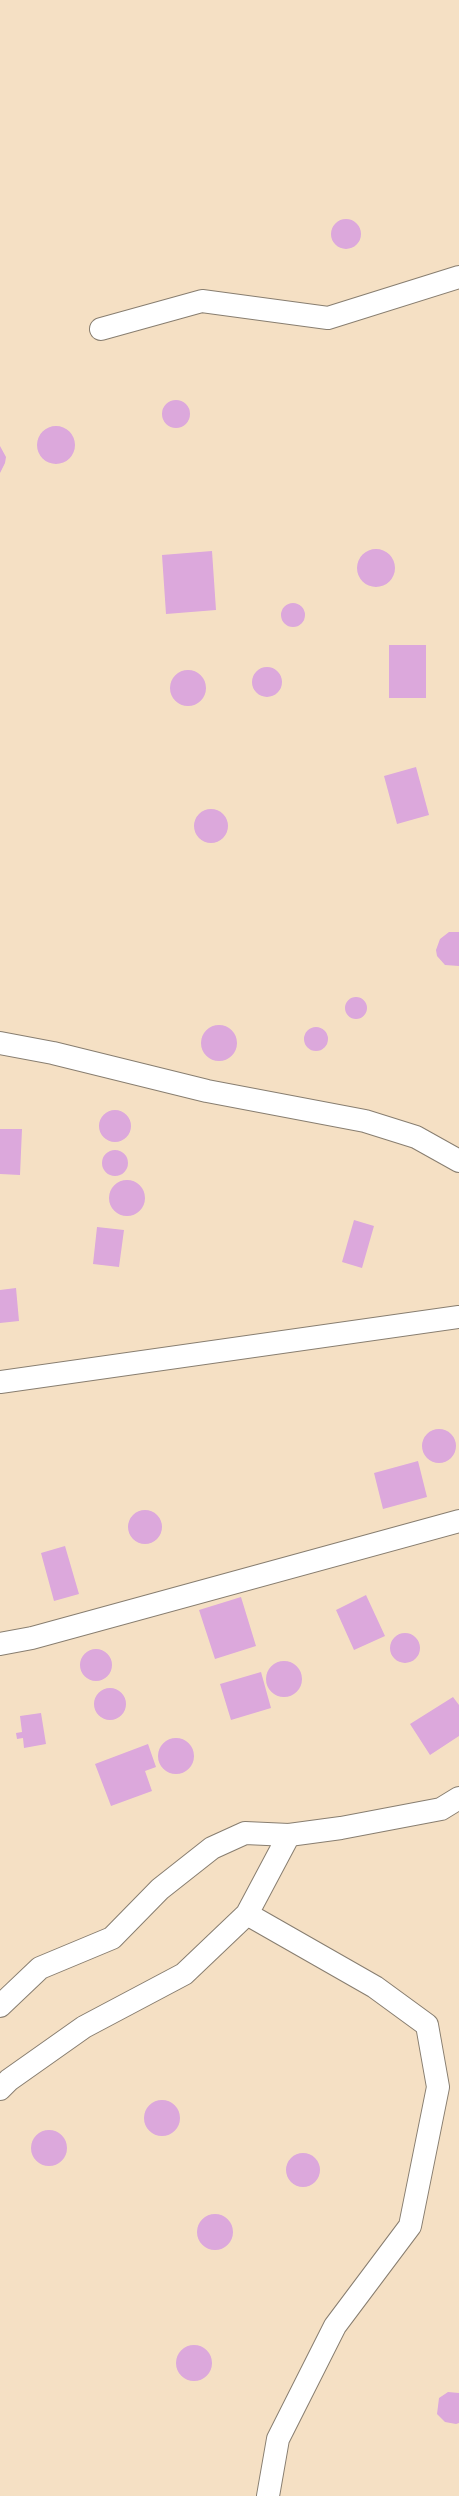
<!DOCTYPE html>
<style>
body{margin:0}
canvas{display:block;background:#f5e0c4}
</style>
<canvas width="459" height="2496"></canvas>
<script>
const context = document.querySelector('canvas').getContext('2d');
context.lineJoin = 'round';
function fillPath(path, color) {
  context.fillStyle = color;
  context.fill(path, 'evenodd');
}
function poly(rows) {
  const path = new Path2D();
  for (const r of rows) {
    if (r.length === 3) {
      path.moveTo(r[0] + r[2], r[1]);
      path.arc(r[0], r[1], r[2], 0, 2 * Math.PI);
      continue;
    }
    path.moveTo(r[0], r[1]);
    for (let i = 2; i < r.length; i += 2) path.lineTo(r[i], r[i + 1]);
  }
  return path;
}
function stroke(path, color, width, dash) {
  context.strokeStyle = color;
  context.lineWidth = width;
  context.lineCap = dash ? 'butt' : 'round';
  context.setLineDash(dash || []);
  context.stroke(path);
}
fillPath(poly([
 [346,234,15],
 [176,414,14],
 [56,445,19],
 [0,446,6,457,5,463,0,473],
 [376,568,19],
 [212,551,216,610,166,614,162,555],
 [293,615,12],
 [389,645,426,645,426,698,389,698],
 [267,682,15],
 [188,688,18],
 [416,767,429,815,397,824,384,776],
 [211,826,17],
 [449,932,459,932,459,966,445,965,437,956,436,950,440,939],
 [356,1008,11],
 [219,1043,18],
 [316,1039,12],
 [115,1126,16],
 [0,1129,22,1129,20,1175,0,1174],
 [115,1163,13],
 [127,1198,18],
 [354,1220,374,1226,362,1268,342,1262],
 [97,1227,124,1230,119,1267,93,1264],
 [16,1288,19,1321,0,1323,0,1290],
 [439,1446,17],
 [418,1461,427,1497,383,1509,374,1473],
 [145,1527,17],
 [65,1546,79,1594,54,1601,41,1553],
 [366,1595,385,1636,354,1650,336,1610],
 [241,1597,256,1646,215,1659,199,1610],
 [405,1648,15],
 [96,1665,16],
 [284,1679,18],
 [261,1672,271,1708,231,1720,220,1684],
 [110,1704,16],
 [453,1697,459,1705,459,1736,430,1755,410,1724],
 [41,1713,46,1744,24,1748,23,1738,17,1739,16,1733,22,1732,20,1716],
 [176,1756,18],
 [148,1744,156,1767,145,1771,152,1791,111,1806,95,1764],
 [162,2118,18],
 [49,2148,18],
 [303,2170,17],
 [215,2232,18],
 [194,2363,18],
 [448,2392,459,2393,459,2423,456,2424,445,2422,437,2414,439,2398]
]), '#dca8dc');
const street = poly([
 [101,329,202,301,328,318,459,277],
 [0,1043,53,1053,207,1091,365,1121,416,1137,459,1161],
 [0,1382,459,1317],
 [0,1644,32,1638,459,1521],
 [0,2006,40,1968,112,1938,160,1889,212,1848,245,1833,289,1835,341,1828,441,1809,459,1798],
 [0,2089,9,2080,84,2027,184,1974,247,1914],
 [268,2496,278,2439,335,2326,410,2226,438,2087,427,2025,375,1987,247,1914,289,1835]
]);
stroke(street, '#887e70', 24);
stroke(street, '#fff', 22);
</script>
